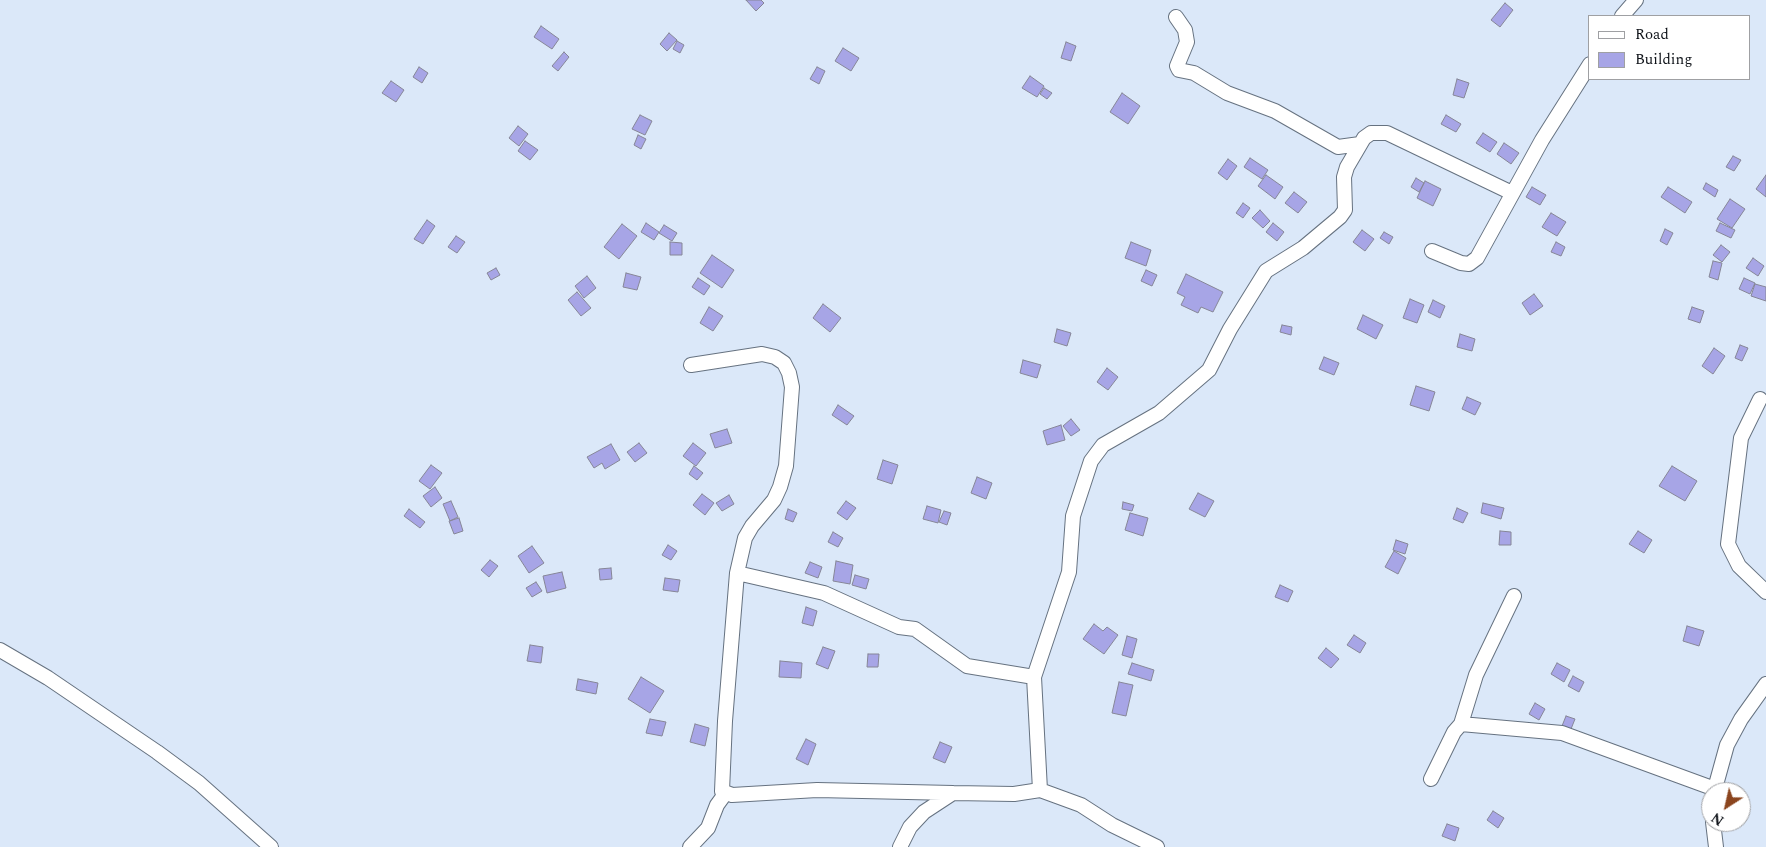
<!DOCTYPE html>
<style>
body{margin:0}
#map{position:relative;width:1766px;height:847px;overflow:hidden;background:#dbe8f9;font-family:Spectral,serif}
canvas{display:block}
.legend{position:absolute;left:1588px;top:15px;width:162px;height:65px;box-sizing:border-box;background:#fff;border:1px solid #9fa0a3;margin:0;padding:6px 9px;list-style:none;font-size:15px;color:#0e1218}
.legend li{display:flex;align-items:center;gap:10px;height:25px}
.legend b{width:25px;border:1px solid #9fa0a3}
.north{position:absolute;left:1701px;top:782px;width:50px;height:50px;box-sizing:border-box;background:#fff;border:1px solid #9fa0a3;border-radius:50%;rotate:215deg;font-size:14px;font-weight:700;line-height:20px;text-align:center;color:#0e1218}
.north::after{content:'';display:block;margin:auto;width:18px;height:22px;background:#8b451e;clip-path:polygon(50% 0,100% 100%,50% 72%,0 100%)}
</style>
<div id="map">
<canvas width="1766" height="847"></canvas>
<ul class="legend">
<li><b style="height:6px;background:#fff"></b>Road</li>
<li><b style="height:14px;background:#a7a5e6"></b>Building</li>
</ul>
<div class="north">N</div>
</div>
<script>
const context = document.querySelector('canvas').getContext('2d');
context.lineJoin = 'round';
function fillPath(path, color) {
  context.fillStyle = color;
  context.fill(path, 'evenodd');
}
function poly(rows) {
  const path = new Path2D();
  for (const r of rows) {
    path.moveTo(r[0], r[1]);
    for (let i = 2; i < r.length; i += 2) path.lineTo(r[i], r[i + 1]);
  }
  return path;
}
function stroke(path, color, width, dash) {
  context.strokeStyle = color;
  context.lineWidth = width;
  context.lineCap = dash ? 'butt' : 'round';
  context.setLineDash(dash || []);
  context.stroke(path);
}
const building = poly([
 [746,0,761,0,764,3,756,11,746,0],
 [1505,3,1513,10,1500,27,1491,20,1505,3],
 [541,26,559,39,552,49,534,37,541,26],
 [669,33,677,40,667,51,660,44,669,33],
 [677,41,684,45,680,53,673,49,677,41],
 [1066,42,1076,46,1071,61,1061,58,1066,42],
 [843,48,859,58,851,71,835,61,843,48],
 [564,52,569,57,558,71,552,66,564,52],
 [419,67,428,73,422,83,413,77,419,67],
 [817,67,825,71,819,84,810,79,817,67],
 [1030,76,1044,86,1037,97,1022,88,1030,76],
 [1457,79,1469,83,1464,98,1453,95,1457,79],
 [391,81,404,90,396,102,382,93,391,81],
 [1044,88,1052,93,1047,99,1040,94,1044,88],
 [1122,93,1140,106,1128,124,1110,112,1122,93],
 [640,115,652,121,645,135,632,129,640,115],
 [1446,115,1461,124,1456,132,1441,124,1446,115],
 [518,126,528,134,519,146,509,138,518,126],
 [1483,133,1497,142,1490,152,1476,143,1483,133],
 [638,135,646,139,641,149,634,145,638,135],
 [525,141,538,150,530,160,518,151,525,141],
 [1504,143,1519,153,1511,164,1497,154,1504,143],
 [1733,156,1741,160,1734,171,1726,167,1733,156],
 [1250,158,1268,170,1262,179,1244,167,1250,158],
 [1228,159,1237,166,1227,180,1218,173,1228,159],
 [1266,175,1283,187,1275,199,1258,186,1266,175],
 [1766,175,1766,197,1756,189,1766,175],
 [1416,178,1424,183,1419,192,1411,187,1416,178],
 [1425,181,1441,189,1433,206,1417,198,1425,181],
 [1706,183,1718,190,1715,197,1703,189,1706,183],
 [1532,187,1546,195,1540,205,1526,197,1532,187],
 [1668,187,1692,202,1685,213,1661,197,1668,187],
 [1294,192,1307,202,1298,213,1285,203,1294,192],
 [1730,199,1745,209,1732,228,1717,219,1730,199],
 [1243,203,1250,208,1243,218,1236,213,1243,203],
 [1260,210,1270,221,1263,228,1252,218,1260,210],
 [1551,213,1566,222,1557,236,1542,227,1551,213],
 [427,220,435,226,423,244,414,239,427,220],
 [646,223,659,232,654,240,641,232,646,223],
 [1273,223,1284,232,1277,241,1266,232,1273,223],
 [1720,223,1735,230,1731,238,1716,231,1720,223],
 [622,224,637,236,619,259,604,247,622,224],
 [664,225,677,233,672,241,659,233,664,225],
 [1665,229,1673,233,1667,245,1660,241,1665,229],
 [1362,230,1374,239,1365,251,1353,242,1362,230],
 [1384,232,1393,237,1389,244,1380,238,1384,232],
 [456,236,465,242,457,253,448,247,456,236],
 [670,242,682,243,682,255,670,255,670,242],
 [1131,242,1151,250,1146,266,1125,258,1131,242],
 [1556,242,1565,247,1561,256,1551,252,1556,242],
 [1721,245,1730,252,1722,262,1713,255,1721,245],
 [712,255,734,270,722,288,700,273,712,255],
 [1753,258,1764,266,1758,276,1746,268,1753,258],
 [1713,261,1722,263,1718,280,1709,277,1713,261],
 [496,268,500,275,491,280,487,273,496,268],
 [1146,270,1157,275,1152,286,1141,281,1146,270],
 [626,273,641,277,637,290,623,287,626,273],
 [1186,274,1223,292,1213,312,1201,307,1198,313,1181,305,1185,297,1177,293,1186,274],
 [587,276,596,288,584,298,575,286,587,276],
 [698,278,710,286,704,295,692,287,698,278],
 [1744,278,1755,283,1750,294,1739,289,1744,278],
 [1755,284,1766,287,1766,301,1751,296,1755,284],
 [577,292,591,308,581,316,568,300,577,292],
 [1534,294,1543,306,1530,315,1522,303,1534,294],
 [1410,299,1424,305,1417,323,1403,318,1410,299],
 [1433,300,1445,306,1440,318,1428,312,1433,300],
 [823,304,841,318,830,332,813,318,823,304],
 [709,307,723,316,713,331,700,323,709,307],
 [1692,307,1704,311,1700,323,1688,319,1692,307],
 [1363,315,1383,325,1376,339,1357,329,1363,315],
 [1282,325,1292,327,1291,335,1280,332,1282,325],
 [1057,329,1071,333,1067,346,1054,342,1057,329],
 [1460,334,1475,339,1472,351,1457,347,1460,334],
 [1740,345,1748,348,1742,361,1735,358,1740,345],
 [1714,348,1725,356,1713,374,1702,366,1714,348],
 [1324,357,1339,363,1334,375,1319,369,1324,357],
 [1023,360,1041,365,1037,378,1020,373,1023,360],
 [1107,368,1118,377,1108,390,1097,382,1107,368],
 [1416,386,1435,392,1429,411,1410,405,1416,386],
 [1467,397,1481,403,1475,415,1462,409,1467,397],
 [838,405,854,416,847,425,832,415,838,405],
 [1071,419,1080,430,1071,436,1063,426,1071,419],
 [1061,425,1065,440,1047,445,1043,431,1061,425],
 [727,429,732,443,715,448,710,434,727,429],
 [639,443,647,453,635,462,627,452,639,443],
 [693,443,706,453,696,466,683,456,693,443],
 [611,444,620,460,605,469,602,463,594,468,587,457,611,444],
 [883,460,898,465,892,484,877,479,883,460],
 [431,465,442,473,430,489,419,481,431,465],
 [694,466,703,473,697,480,689,474,694,466],
 [1672,466,1697,481,1685,501,1659,486,1672,466],
 [977,477,992,483,986,499,971,493,977,477],
 [435,487,442,498,431,507,423,496,435,487],
 [1198,493,1214,501,1205,517,1189,509,1198,493],
 [702,494,714,503,705,515,693,505,702,494],
 [729,495,734,504,722,511,716,503,729,495],
 [451,501,458,517,450,521,443,504,451,501],
 [846,501,856,508,847,520,837,513,846,501],
 [1123,502,1134,505,1132,511,1122,509,1123,502],
 [1483,503,1504,508,1501,519,1481,513,1483,503],
 [927,506,941,510,938,523,923,519,927,506],
 [1457,508,1468,513,1463,523,1453,519,1457,508],
 [409,509,425,522,420,528,404,516,409,509],
 [788,509,797,513,793,522,785,519,788,509],
 [944,511,951,513,947,525,939,522,944,511],
 [1130,513,1148,518,1143,536,1125,530,1130,513],
 [459,518,463,531,454,534,449,521,459,518],
 [1500,531,1511,532,1511,545,1499,545,1500,531],
 [1638,531,1652,540,1644,553,1629,544,1638,531],
 [833,532,843,538,838,547,828,542,833,532],
 [1396,540,1408,544,1405,554,1393,550,1396,540],
 [668,545,677,551,671,560,662,555,668,545],
 [532,546,544,563,529,573,518,556,532,546],
 [1394,551,1406,558,1398,574,1385,567,1394,551],
 [490,560,498,566,489,577,481,570,490,560],
 [836,561,853,565,850,584,833,581,836,561],
 [810,562,822,567,818,578,805,573,810,562],
 [611,568,612,579,600,580,599,569,611,568],
 [562,572,566,588,547,593,543,576,562,572],
 [855,575,869,579,866,589,852,585,855,575],
 [665,578,680,580,678,592,663,590,665,578],
 [536,582,542,591,532,597,526,588,536,582],
 [1280,585,1293,591,1288,602,1275,597,1280,585],
 [806,607,817,611,813,626,802,623,806,607],
 [1094,624,1103,631,1107,627,1118,635,1104,654,1083,639,1094,624],
 [1687,626,1704,631,1699,646,1683,641,1687,626],
 [1354,635,1366,643,1360,653,1347,645,1354,635],
 [1127,636,1137,639,1132,658,1122,655,1127,636],
 [530,645,543,647,541,663,527,661,530,645],
 [823,647,835,651,828,669,816,664,823,647],
 [1326,648,1339,659,1331,668,1318,658,1326,648],
 [868,654,879,654,878,667,867,667,868,654],
 [780,661,802,663,801,678,779,677,780,661],
 [1132,663,1154,670,1151,681,1128,674,1132,663],
 [1557,663,1570,670,1564,682,1551,674,1557,663],
 [1573,676,1584,682,1579,692,1568,686,1573,676],
 [641,677,664,691,650,713,628,699,641,677],
 [578,679,598,683,596,694,576,690,578,679],
 [1119,682,1133,685,1126,716,1112,713,1119,682],
 [1535,703,1545,709,1539,720,1529,714,1535,703],
 [1566,716,1575,719,1571,729,1562,726,1566,716],
 [650,719,666,722,662,736,646,733,650,719],
 [695,724,709,728,705,746,690,742,695,724],
 [806,739,816,744,808,765,796,759,806,739],
 [940,742,952,747,945,763,933,758,940,742],
 [1493,811,1504,818,1498,828,1487,820,1493,811],
 [1447,824,1459,828,1455,841,1442,836,1447,824]
]);
fillPath(building, '#a7a5e6');
stroke(building, '#868697', 1);
const street = poly([
 [1622,16,1636,0],
 [1176,17,1185,30,1187,42,1177,66,1179,70,1194,73,1227,93,1275,111,1338,147,1360,144],
 [1432,251,1461,263,1469,264,1477,258,1542,140,1590,64],
 [691,365,762,354,775,357,784,363,789,373,792,387,786,466,780,487,774,500,752,526,745,538,737,573,725,721,722,791,732,795,817,790,953,793],
 [1760,399,1741,438,1728,544,1739,566,1766,592],
 [737,573,824,593,899,627,915,629,967,666,1034,677],
 [0,650,48,678,157,752,199,783,271,847],
 [1461,724,1562,733,1715,789],
 [1431,779,1454,732,1461,724,1476,675,1514,596],
 [1040,790,1034,677,1069,572,1073,516,1091,461,1103,445,1159,413,1209,370,1230,329,1266,271,1303,248,1340,217,1345,210,1344,177,1347,167,1364,138,1371,133,1387,133,1512,193],
 [1714,792,1727,745,1741,719,1766,684],
 [1713,822,1716,847],
 [690,847,708,828,717,805,725,794],
 [900,847,910,827,924,812,953,793,1014,794,1040,790,1081,805,1112,825,1157,847]
]);
stroke(street, '#667280', 16);
stroke(street, '#fff', 14);
</script>
